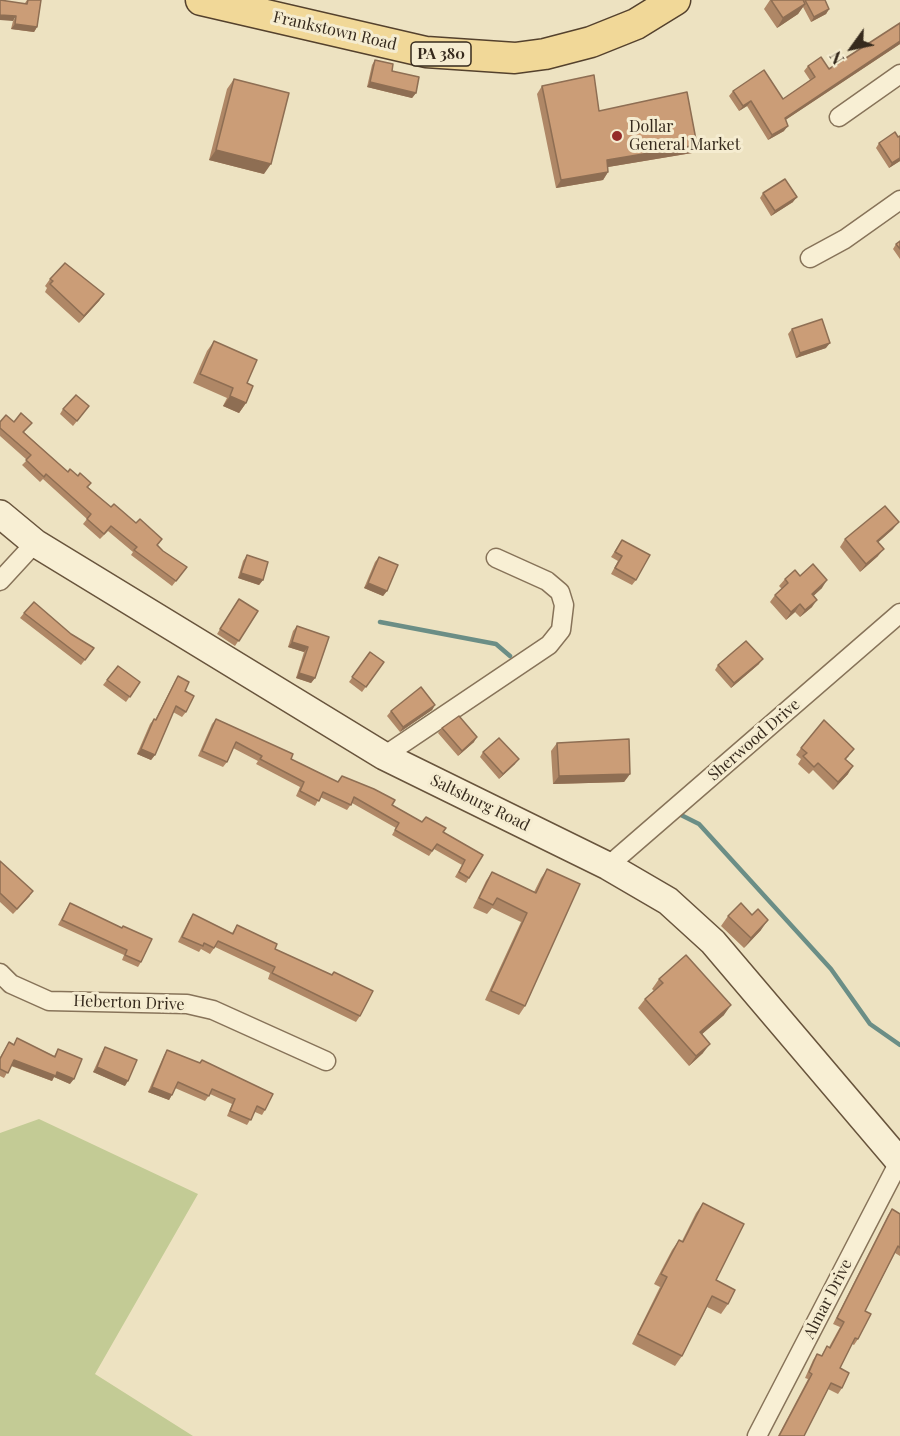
<!DOCTYPE html>
<style>
body{margin:0}
#map{position:relative;width:900px;height:1436px;overflow:hidden;background:#ede2c1;font-family:"Playfair Display",serif}
canvas{display:block}
.north{position:absolute;left:822px;top:18px;width:60px;height:60px;-webkit-text-stroke:4px #f5ecd0;paint-order:stroke;rotate:237deg;font-size:16px;font-weight:700;line-height:24px;text-align:center;color:#362a1d}
.north::after{content:'';display:block;margin:auto;width:21px;height:27px;background:#362a1d;clip-path:polygon(50% 0,100% 100%,50% 72%,0 100%)}
</style>
<div id="map">
<canvas width="900" height="1436"></canvas>
<div class="north">N</div>
</div>
<script>
const context = document.querySelector('canvas').getContext('2d');
context.lineJoin = 'round';
function fillPath(path, color) {
  context.fillStyle = color;
  context.fill(path, 'evenodd');
}
function poly(rows) {
  const path = new Path2D();
  for (const r of rows) {
    path.moveTo(r[0], r[1]);
    for (let i = 2; i < r.length; i += 2) path.lineTo(r[i], r[i + 1]);
  }
  return path;
}
function stroke(path, color, width, dash) {
  context.strokeStyle = color;
  context.lineWidth = width;
  context.lineCap = dash ? 'butt' : 'round';
  context.setLineDash(dash || []);
  context.stroke(path);
}
function drawText(font, color, halo, rows, align = 'center') {
  context.font = font + ' "Playfair Display",serif';
  context.lineWidth = 6;
  context.setLineDash([]);
  context.textBaseline = 'middle';
  context.strokeStyle = halo;
  context.fillStyle = color;
  for (const [text, x, y, turn = 0] of rows) {
    context.save();
    context.translate(x, y);
    context.rotate((+turn || 0) * Math.PI / 180);
    context.textAlign = isNaN(turn) ? turn : align;
    if (halo) context.strokeText(text, 0, 0);
    context.fillText(text, 0, 0);
    context.restore();
  }
}
fillPath(poly([
 [39,1119,198,1194,95,1374,193,1436,0,1436,0,1133]
]), '#c3cb95');
stroke(poly([
 [380,622,496,644,510,656],
 [679,814,699,824,831,969,870,1024,900,1045]
]), '#6b8e86', 4.5);
const minor = poly([
 [839,117,900,74],
 [810,258,845,239,900,200],
 [0,581,35,543],
 [384,756,549,645,561,630,564,605,560,592,547,581,496,558],
 [608,866,900,613],
 [0,973,11,984,49,1001,187,1004,213,1010,326,1061],
 [757,1436,899,1162]
]);
const secondary = poly([
 [0,514,35,543,384,756,608,866,668,901,713,942,900,1162]
]);
const primary = poly([
 [201,0,426,52,515,58,545,54,591,42,636,24,675,0]
]);
stroke(minor, '#877359', 21);
stroke(secondary, '#68543c', 30);
stroke(primary, '#54412d', 33);
stroke(minor, '#f8efd4', 18);
stroke(secondary, '#f8efd4', 27);
stroke(primary, '#f1d898', 30);
fillPath(poly([
 [27,0,41,0,37,27,34,32,11,29,13,21],
 [770,0,805,0,829,9,826,14,811,22,803,7,798,14,777,28,764,9],
 [900,23,900,44,785,120,784,131,768,140,747,106,739,111,729,96,733,91,783,99,810,80,804,71,808,66,829,69],
 [375,60,392,71,416,93,412,98,367,87,372,65],
 [234,79,264,174,209,160,227,89],
 [542,86,599,111,697,145,692,153,608,167,608,172,603,180,556,188,537,94],
 [900,136,900,161,889,168,876,148,879,143],
 [763,193,793,202,771,216,760,198],
 [900,241,900,259,893,249,896,244],
 [50,279,104,294,99,301,79,323,45,292,47,288,45,286],
 [792,329,826,348,796,358,788,334],
 [214,341,246,403,239,413,223,406,227,398,193,383,207,351],
 [89,406,73,426,60,414,63,409],
 [0,422,32,423,24,432,68,472,78,476,91,483,88,487,111,507,158,545,163,551,187,567,172,586,131,555,133,552,108,531,100,539,83,524,87,519,43,479,40,482,22,465,27,460,0,436],
 [893,529,878,542,878,556,860,572,840,547,845,539],
 [622,540,636,580,632,585,611,574,618,561,611,557],
 [247,555,263,580,259,585,238,578,243,561],
 [379,557,387,591,383,596,364,588,375,562],
 [800,576,822,588,813,596,812,607,800,617,795,612,786,620,770,602,775,595,782,589,779,586,785,579],
 [239,599,258,611,235,646,217,634],
 [24,613,71,634,94,648,81,665,20,618],
 [297,626,329,637,315,678,311,683,296,678,304,652,288,647,293,631],
 [370,652,384,662,362,692,349,682],
 [759,664,731,688,715,670,718,665],
 [118,666,140,682,126,702,103,685],
 [178,676,185,691,186,712,182,717,173,712,155,755,151,760,137,754,150,724,154,719,155,720,175,681],
 [435,705,432,710,400,732,387,716,391,711],
 [216,719,291,759,338,782,342,776,422,822,443,832,483,855,466,883,455,877,462,865,434,849,429,856,392,835,396,828,352,803,347,810,320,797,315,806,296,796,300,787,256,764,258,761,233,748,227,762,223,767,198,756,212,724],
 [442,728,474,742,458,756,438,733],
 [557,743,630,774,624,782,553,784,551,751],
 [801,748,849,756,846,759,848,774,833,790,813,770,809,774,798,764,801,759,796,755],
 [483,752,515,764,499,779,480,757],
 [0,861,30,896,13,914,0,902],
 [547,869,525,1006,519,1015,485,1000,521,922,492,908,487,914,473,908,486,881,492,872,534,892,541,878],
 [70,903,141,962,138,967,122,960,124,955,58,925,67,908],
 [193,914,232,933,237,925,275,949,332,975,334,972,360,1016,356,1022,268,979,270,973,215,947,210,954,201,949,199,952,178,942,189,920],
 [728,916,761,930,744,948,721,926],
 [659,979,724,1015,702,1034,703,1053,689,1066,638,1008,645,999,654,991,652,989],
 [17,1038,54,1056,58,1049,70,1084,54,1077,52,1081,11,1066,4,1078,0,1076,0,1057,9,1042,13,1045],
 [105,1047,125,1086,93,1072,102,1052],
 [167,1050,199,1063,202,1060,265,1110,262,1115,255,1112,247,1125,227,1116,232,1104,210,1094,205,1101,175,1088,169,1100,148,1092,164,1055],
 [703,1203,716,1280,728,1304,721,1314,707,1307,682,1356,675,1366,632,1344,660,1287,654,1284,672,1250,679,1240,682,1241,696,1213],
 [892,1209,900,1214,900,1256,895,1253,865,1311,858,1339,854,1345,852,1344,840,1368,842,1388,838,1394,828,1389,804,1436,778,1436,808,1379,805,1378,813,1360,817,1354,821,1356,827,1346,829,1347,840,1327,833,1324,888,1215]
]), '#af8766');
fillPath(poly([
 [805,4,798,14,777,28,783,18],
 [829,9,826,14,811,22,814,17],
 [0,15,16,16,13,21,0,20],
 [15,24,37,27,34,32,11,29],
 [900,41,900,44,781,123,785,118],
 [370,82,416,93,412,98,367,87],
 [751,101,747,106,739,111,743,106],
 [788,126,784,131,768,140,772,135],
 [697,145,692,153,602,168,607,160],
 [216,150,271,164,264,174,209,160],
 [900,158,900,161,889,168,892,163],
 [608,172,603,180,556,188,561,180],
 [797,197,793,202,771,216,775,211],
 [104,294,99,301,79,323,84,316],
 [830,343,826,348,796,358,800,353],
 [230,396,246,403,239,413,223,406],
 [899,522,893,529,872,548,877,541],
 [884,549,878,556,860,572,866,564],
 [241,573,263,580,259,585,238,578],
 [827,580,822,588,807,602,812,594],
 [368,583,387,591,383,596,364,588],
 [817,600,812,607,800,617,805,610],
 [800,604,795,612,786,620,791,612],
 [292,642,308,647,304,652,288,647],
 [763,659,759,664,731,688,734,683],
 [299,673,315,678,311,683,296,678],
 [435,705,432,710,400,732,403,727],
 [477,737,474,742,458,756,462,751],
 [141,749,155,755,151,760,137,754],
 [519,759,515,764,499,779,503,774],
 [853,766,848,774,833,790,838,782],
 [630,774,624,782,553,784,559,776],
 [768,920,761,930,744,948,751,938],
 [731,1005,724,1015,693,1042,700,1032],
 [710,1044,703,1053,689,1066,696,1056],
 [14,1060,57,1072,74,1079,70,1084,54,1077,52,1081,10,1065],
 [97,1067,128,1081,125,1086,93,1072],
 [152,1087,172,1095,169,1100,148,1092]
]), '#8e6e53');
const building = poly([
 [0,0,27,4,28,0,41,0,37,27,15,24,16,16,0,15,0,0],
 [771,0,803,0,805,4,783,18,771,0],
 [805,0,825,0,829,9,814,17,805,0],
 [900,23,900,41,785,118,788,126,772,135,751,101,743,106,733,91,764,70,783,99,815,77,808,66,821,57,829,69,900,23],
 [375,60,393,64,392,71,419,77,416,93,370,82,375,60],
 [594,75,599,111,687,92,697,145,607,160,608,172,561,180,542,86,594,75],
 [234,79,289,93,271,164,216,150,234,79],
 [895,132,898,137,900,136,900,158,892,163,879,143,895,132],
 [785,179,797,197,775,211,763,193,785,179],
 [900,241,900,249,896,244,900,241],
 [65,263,104,294,84,316,50,284,53,281,50,279,65,263],
 [822,319,830,343,800,353,792,329,822,319],
 [214,341,257,360,247,383,253,386,246,403,230,396,233,388,200,374,214,341],
 [76,395,89,406,77,421,63,409,76,395],
 [21,413,32,423,23,432,68,472,70,469,78,476,80,473,91,483,87,487,111,507,114,504,136,523,140,519,162,539,157,545,163,551,187,567,176,581,134,550,137,547,111,526,104,534,87,519,91,514,46,474,44,477,26,460,31,455,0,428,0,422,6,415,14,422,21,413],
 [885,506,899,522,877,541,884,549,866,564,845,539,885,506],
 [622,540,650,555,636,580,615,568,622,556,615,552,622,540],
 [247,555,268,562,263,580,241,573,247,555],
 [379,557,398,565,387,591,368,583,379,557],
 [813,564,827,580,812,594,817,600,805,610,800,604,791,612,775,595,788,583,785,579,795,570,800,576,813,564],
 [239,599,258,611,239,641,220,629,239,599],
 [34,602,71,634,94,648,85,660,24,613,34,602],
 [297,626,329,637,315,678,299,673,308,647,292,642,297,626],
 [746,641,763,659,734,683,718,665,746,641],
 [370,652,384,662,366,687,352,677,370,652],
 [118,666,140,682,130,697,107,680,118,666],
 [178,676,189,682,185,691,194,696,186,712,176,706,155,755,141,749,154,719,156,720,178,676],
 [421,687,435,705,403,727,391,711,421,687],
 [459,716,477,737,462,751,442,728,459,716],
 [216,719,293,754,291,759,338,782,342,776,374,789,395,800,392,805,422,822,426,817,446,828,443,832,483,855,469,878,459,872,465,860,437,844,432,851,395,830,399,823,354,797,351,805,323,792,319,801,300,791,304,782,260,759,262,756,236,742,227,762,202,751,216,719],
 [824,720,854,749,845,759,853,766,838,782,818,763,814,767,803,756,807,753,801,748,824,720],
 [499,738,519,759,503,774,483,752,499,738],
 [629,739,630,774,559,776,557,743,629,739],
 [0,861,33,891,17,909,0,893,0,861],
 [547,869,580,884,525,1006,491,991,527,913,497,898,493,905,479,898,492,872,536,893,547,869],
 [70,903,122,928,123,926,152,939,141,962,125,955,127,950,62,920,70,903],
 [741,903,752,915,758,909,768,920,751,938,728,916,741,903],
 [193,914,233,934,237,925,277,944,275,949,332,975,334,972,373,991,360,1016,272,973,275,967,218,941,214,948,204,943,203,946,182,937,193,914],
 [686,955,731,1005,700,1032,710,1044,696,1056,645,999,663,983,659,979,686,955],
 [17,1038,55,1057,58,1049,82,1059,74,1079,57,1072,56,1076,14,1060,8,1073,0,1069,0,1059,9,1042,14,1045,17,1038],
 [105,1047,137,1060,128,1081,97,1067,105,1047],
 [167,1050,200,1063,202,1060,273,1094,265,1110,257,1106,251,1120,230,1111,235,1099,212,1089,209,1096,178,1082,172,1095,152,1087,167,1050],
 [703,1203,744,1224,716,1280,735,1290,728,1304,712,1296,682,1356,638,1334,667,1277,661,1274,679,1240,683,1242,703,1203],
 [892,1209,900,1214,900,1248,898,1246,865,1311,871,1314,858,1339,855,1338,840,1368,849,1373,842,1388,831,1383,804,1436,779,1436,812,1374,809,1372,817,1354,822,1356,827,1346,830,1348,844,1322,837,1318,892,1209]
]);
fillPath(building, '#cb9d77');
stroke(building, '#8e6e53', 1.5);
for (const [x, y, r, color] of [
 [617,136,6,"#952c29"]
]) {
  const dot = new Path2D();
  dot.arc(x, y, r, 0, 2 * Math.PI);
  context.fillStyle = color;
  context.fill(dot);
  stroke(dot, '#f5ecd0', 2);
}
for (const [x, y, w] of [
 [441,54,60]
]) {
  const box = new Path2D();
  box.roundRect(x - w / 2, y - 12, w, 24, 4.5);
  context.fillStyle = '#f5ecd0';
  context.fill(box);
  stroke(box, '#362a1d', 1.5);
}
drawText('bold 15px', '#362a1d', null, [
 ["PA 380",441,54]
]);
drawText('16px', '#362a1d', '#f5ecd0', [
 ["Frankstown Road",335,31,13],
 ["Sherwood Drive",754,740,-41],
 ["Saltsburg Road",480,803,26],
 ["Heberton Drive",129,1003,2],
 ["Almar Drive",828,1299,-63]
]);
drawText('16px', '#362a1d', '#f5ecd0', [
 ["Dollar",629,127],
 ["General Market",629,145]
], 'left');
</script>
